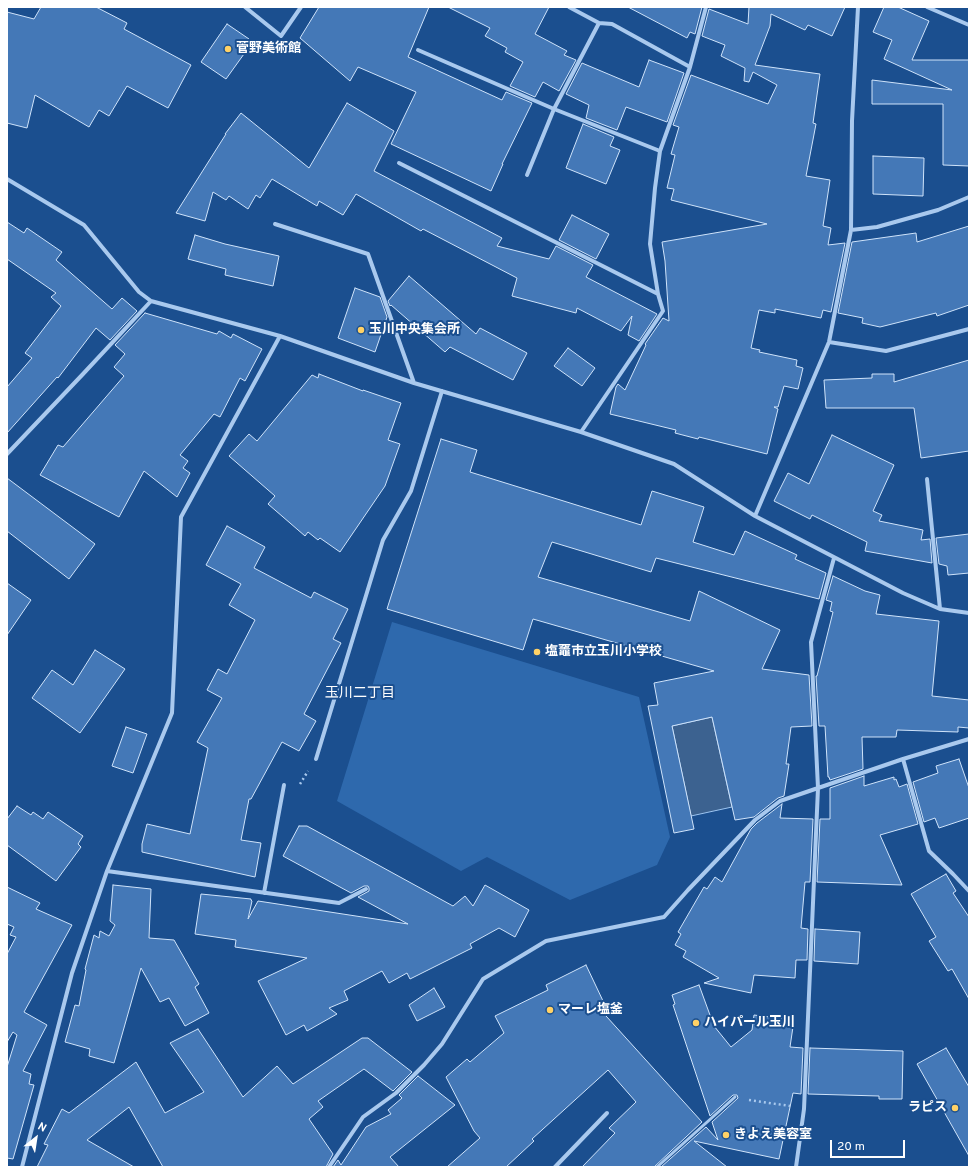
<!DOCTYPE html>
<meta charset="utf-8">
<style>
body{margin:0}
#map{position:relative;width:976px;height:1174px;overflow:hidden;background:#1b4f8f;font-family:Overpass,sans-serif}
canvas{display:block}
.frame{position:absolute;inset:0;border:8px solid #fff;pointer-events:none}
.north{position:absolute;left:16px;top:1118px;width:40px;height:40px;-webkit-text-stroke:3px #1b4f8f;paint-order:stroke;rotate:30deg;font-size:11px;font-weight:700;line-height:16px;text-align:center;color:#fff}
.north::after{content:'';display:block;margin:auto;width:14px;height:18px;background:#fff;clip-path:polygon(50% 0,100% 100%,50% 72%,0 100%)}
.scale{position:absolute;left:830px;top:1140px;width:75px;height:18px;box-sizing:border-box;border:2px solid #fff;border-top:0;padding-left:5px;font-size:12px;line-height:14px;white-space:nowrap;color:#fff;-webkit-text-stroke:3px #1b4f8f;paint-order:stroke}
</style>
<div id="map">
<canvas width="976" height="1174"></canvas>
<div class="frame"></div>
<div class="north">N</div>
<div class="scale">20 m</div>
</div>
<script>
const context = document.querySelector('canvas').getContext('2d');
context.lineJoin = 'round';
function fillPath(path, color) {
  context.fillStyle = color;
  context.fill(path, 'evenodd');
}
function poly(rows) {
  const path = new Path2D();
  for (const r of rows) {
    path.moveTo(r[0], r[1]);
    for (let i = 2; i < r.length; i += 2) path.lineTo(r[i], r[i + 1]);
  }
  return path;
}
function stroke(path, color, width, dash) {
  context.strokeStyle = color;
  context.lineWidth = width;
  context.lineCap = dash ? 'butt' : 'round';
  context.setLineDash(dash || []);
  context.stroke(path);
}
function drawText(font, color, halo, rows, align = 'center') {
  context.font = font + ' Overpass,"Noto Sans JP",sans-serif';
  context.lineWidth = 4;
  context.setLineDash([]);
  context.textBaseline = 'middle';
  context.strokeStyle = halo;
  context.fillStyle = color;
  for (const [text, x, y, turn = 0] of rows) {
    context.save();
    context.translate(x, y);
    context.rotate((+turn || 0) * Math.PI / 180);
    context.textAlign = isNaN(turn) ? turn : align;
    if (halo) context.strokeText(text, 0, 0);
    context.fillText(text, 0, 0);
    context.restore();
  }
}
fillPath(poly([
 [392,622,639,697,670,837,657,865,570,900,487,857,461,871,337,801]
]), '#2e69ad');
const water = poly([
 [712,717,732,807,691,816,672,726,712,717]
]);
fillPath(water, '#3c6290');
stroke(water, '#9cc4f0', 1);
const building = poly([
 [41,7,96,7,127,23,124,29,191,65,168,108,127,86,109,116,99,110,89,127,35,95,27,128,7,123,7,12,34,19,41,7],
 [319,7,429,7,408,57,502,100,506,92,532,103,502,164,503,164,491,191,391,144,416,92,358,67,350,81,300,38,319,7],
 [448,7,549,7,535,34,567,51,564,55,576,60,559,91,543,82,535,97,510,86,523,62,505,52,507,48,485,36,490,28,448,7],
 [628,7,702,7,695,34,690,32,687,38,628,7],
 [749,7,845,7,832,36,808,25,805,30,771,14,770,26,755,65,820,74,813,123,816,124,806,176,830,180,823,226,831,228,828,245,845,243,831,312,823,310,821,318,775,309,775,313,759,310,751,348,760,350,759,352,797,360,796,366,803,368,798,389,784,386,778,407,774,407,778,409,767,454,699,437,698,439,675,433,676,430,610,414,616,387,618,384,625,390,646,345,645,344,663,318,669,321,665,261,662,242,767,224,671,200,674,189,667,188,675,155,671,154,679,127,673,125,691,75,768,104,777,85,753,72,749,82,744,81,745,68,721,56,725,45,702,36,709,9,748,24,749,7],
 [884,7,898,7,929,21,912,60,969,60,969,166,943,165,943,104,872,104,872,80,952,90,884,59,892,40,873,32,884,7],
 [227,24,249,39,249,47,226,79,201,62,227,24],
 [649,60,684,73,667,122,626,107,617,130,586,118,589,105,566,94,582,63,639,87,649,60],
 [347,103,394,131,374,171,502,238,497,246,549,259,556,246,593,265,586,277,657,314,639,341,628,335,632,316,621,331,577,308,576,313,512,296,517,278,423,229,421,231,356,194,343,215,319,201,317,206,272,179,260,198,256,195,248,209,229,196,226,200,213,192,205,221,176,213,226,134,225,134,241,113,309,168,347,103],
 [583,124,614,137,610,146,620,150,606,184,566,168,583,124],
 [873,156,924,158,923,196,873,194,873,156],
 [572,215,609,234,596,259,559,240,572,215],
 [7,222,24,233,27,228,62,252,56,260,112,309,122,298,137,311,110,340,96,328,58,378,57,377,7,433,7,387,32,358,25,353,61,306,51,297,56,293,7,259,7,222],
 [969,226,969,305,937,316,936,313,880,327,862,323,863,318,838,313,852,242,916,233,917,242,969,226],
 [195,235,225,244,279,256,273,286,225,275,226,269,188,259,195,235],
 [409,276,476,334,480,328,527,353,513,380,450,347,445,352,391,305,390,306,388,301,409,276],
 [355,288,380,297,387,317,375,352,338,338,355,288],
 [145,313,217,334,219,331,231,338,233,334,262,349,245,381,240,378,220,417,214,414,180,455,188,461,183,468,190,473,177,497,144,471,119,517,40,475,58,445,63,447,124,376,114,367,125,354,115,345,145,313],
 [568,348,595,368,582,386,554,366,568,348],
 [969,360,969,451,921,458,914,408,826,408,824,380,872,378,872,374,894,374,894,382,969,360],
 [319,374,363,391,363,390,401,403,388,440,400,444,385,486,340,552,320,538,318,540,308,532,305,536,268,504,275,496,229,456,249,434,257,441,312,375,318,378,319,374],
 [832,435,894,465,873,511,882,515,879,521,923,530,921,540,930,539,932,563,865,551,867,542,812,515,810,519,774,501,788,473,809,484,832,435],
 [441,439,477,450,470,472,641,525,652,491,704,507,693,542,734,555,745,531,797,555,795,559,826,573,819,599,656,558,651,572,552,542,538,577,690,621,699,591,780,630,762,669,809,675,812,726,791,727,786,764,789,764,784,796,778,798,754,817,735,820,712,717,672,726,694,829,674,833,648,706,658,705,654,683,714,671,533,619,523,650,387,609,441,439],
 [7,478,95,544,69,579,7,531,7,478],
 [227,526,265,547,254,568,311,598,314,592,348,609,333,639,341,643,304,714,316,721,299,751,282,742,251,799,249,799,241,840,261,843,255,877,142,852,142,844,147,824,190,834,208,748,197,742,222,698,207,690,218,669,227,674,255,620,229,605,241,584,206,565,227,526],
 [969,534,969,573,948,575,947,566,939,564,936,538,969,534],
 [833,576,865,591,880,595,876,614,939,621,932,696,969,700,969,728,958,727,958,732,897,730,896,737,862,737,863,769,830,780,829,777,828,777,825,726,819,726,816,676,817,676,833,612,830,611,832,602,826,600,833,576],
 [7,583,31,600,7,635,7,583],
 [95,650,125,669,80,733,32,698,52,670,73,685,95,650],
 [126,727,147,734,133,773,112,766,126,727],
 [959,759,969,788,969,818,939,828,935,818,924,822,913,782,938,773,936,766,959,759],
 [864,776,864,786,894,777,894,780,896,779,899,787,907,784,918,824,880,835,902,885,817,882,820,819,830,819,830,788,864,776],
 [782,804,780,818,813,819,810,882,805,882,801,928,808,929,807,960,796,960,795,978,754,975,751,993,704,983,719,978,683,957,686,951,675,945,681,934,678,932,704,887,707,889,715,877,722,882,751,829,757,823,782,804],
 [17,806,31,815,33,812,43,819,48,812,83,836,78,844,81,847,56,881,7,845,7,819,17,806],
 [299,826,307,826,453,906,465,896,473,906,485,885,529,910,515,937,499,928,470,944,472,948,410,979,407,973,389,983,382,971,344,991,348,1000,329,1008,337,1014,307,1031,304,1025,286,1035,258,981,307,958,235,947,236,940,195,934,201,894,251,899,251,900,252,901,248,919,258,901,408,924,358,897,369,891,369,888,368,886,364,886,351,893,283,856,299,826],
 [946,874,956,891,953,893,969,917,969,999,952,969,948,971,929,941,936,937,911,894,946,874],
 [113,885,151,889,149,938,174,940,199,984,195,987,209,1013,185,1026,169,998,160,1002,141,968,114,1063,89,1056,90,1049,65,1042,75,1005,79,1006,86,970,85,969,94,935,99,938,100,931,109,936,115,925,110,921,113,885],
 [7,887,40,903,36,909,72,925,24,1012,47,1025,23,1071,31,1074,29,1084,34,1085,13,1159,7,1158,7,1067,17,1035,13,1032,7,1042,7,954,16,937,10,935,14,927,7,924,7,887],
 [815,929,860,932,858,964,814,961,815,929],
 [586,965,604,1003,597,1006,702,1122,654,1167,582,1167,615,1133,609,1128,636,1102,608,1070,532,1139,534,1141,506,1167,447,1167,480,1138,474,1131,446,1077,467,1059,470,1062,504,1033,495,1016,548,990,546,985,586,965],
 [699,985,714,1026,731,1047,752,1030,754,1015,794,1020,790,1047,803,1048,801,1094,793,1093,779,1159,694,1141,727,1167,661,1167,706,1127,718,1140,712,1122,738,1098,737,1095,733,1095,710,1116,673,1005,675,1004,672,995,699,985],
 [434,988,445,1007,417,1021,409,1005,434,988],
 [198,1029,243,1097,277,1066,293,1084,362,1038,368,1038,412,1072,393,1091,364,1069,318,1101,323,1107,309,1119,333,1154,326,1167,163,1167,129,1107,87,1140,134,1167,37,1167,48,1145,44,1144,62,1109,69,1113,136,1062,165,1113,204,1092,170,1043,198,1029],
 [810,1048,903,1051,902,1099,879,1099,879,1096,808,1094,810,1048],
 [946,1048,969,1087,969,1156,917,1064,946,1048],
 [418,1076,455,1105,390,1157,399,1167,333,1167,338,1160,341,1165,366,1127,391,1114,388,1110,402,1098,399,1095,418,1076]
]);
fillPath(building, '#4478b7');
stroke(building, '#cfe3fa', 1);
stroke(poly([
 [300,784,308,771],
 [749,1100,790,1106]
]), '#a9c9ee', 2.5, [2, 3]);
stroke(poly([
 [657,1167,735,1097]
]), '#a9c9ee', 3);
stroke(poly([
 [245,7,281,36,301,7],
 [569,7,599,23,612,24,690,67],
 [927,7,969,25],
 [418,50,554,109,660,151],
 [399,163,658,294],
 [527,175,554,109,599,23],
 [7,179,84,225,139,292,151,301,280,336,414,383,581,432,674,464,755,516,903,593,940,609,969,613],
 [275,224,368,254,414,383],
 [851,230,877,227,938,210,969,197],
 [829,342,886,351,969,329],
 [581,432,663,311,658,294,650,244,655,188,660,151,690,67,706,7],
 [7,454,83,374,151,301],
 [927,479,940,609],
 [755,516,829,342,851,230,852,121,858,7],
 [316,759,383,540,411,491,442,391],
 [903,759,929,851,953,874,969,891],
 [107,871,339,903,366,889],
 [264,893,284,785],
 [22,1167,72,973,107,871,172,713,181,517,280,336],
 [329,1167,363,1117,396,1093,424,1065,442,1044,483,979,546,941,664,917,688,890,755,820,780,801,903,759,969,739],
 [555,1167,607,1113],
 [796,1167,804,1109,818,788,811,642,834,558]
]), '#a9c9ee', 4);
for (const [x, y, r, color] of [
 [228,49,4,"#ffd166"],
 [361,330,4,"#ffd166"],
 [537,652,4,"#ffd166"],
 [550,1010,4,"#ffd166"],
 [696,1023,4,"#ffd166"],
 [955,1108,4,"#ffd166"],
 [726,1135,4,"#ffd166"]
]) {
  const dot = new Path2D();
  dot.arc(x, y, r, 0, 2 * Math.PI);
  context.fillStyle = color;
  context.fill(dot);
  stroke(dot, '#1b4f8f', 1.5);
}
drawText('bold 13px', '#fff', '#1b4f8f', [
 ["菅野美術館",236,49],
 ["玉川中央集会所",369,330],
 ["塩竈市立玉川小学校",545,652],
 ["マーレ塩釜",558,1010],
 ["ハイパール玉川",704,1023],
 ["ラピス",947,1108,"right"],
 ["きよえ美容室",734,1135]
], 'left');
drawText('14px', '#fff', '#1b4f8f', [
 ["玉川二丁目",360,694]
]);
</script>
